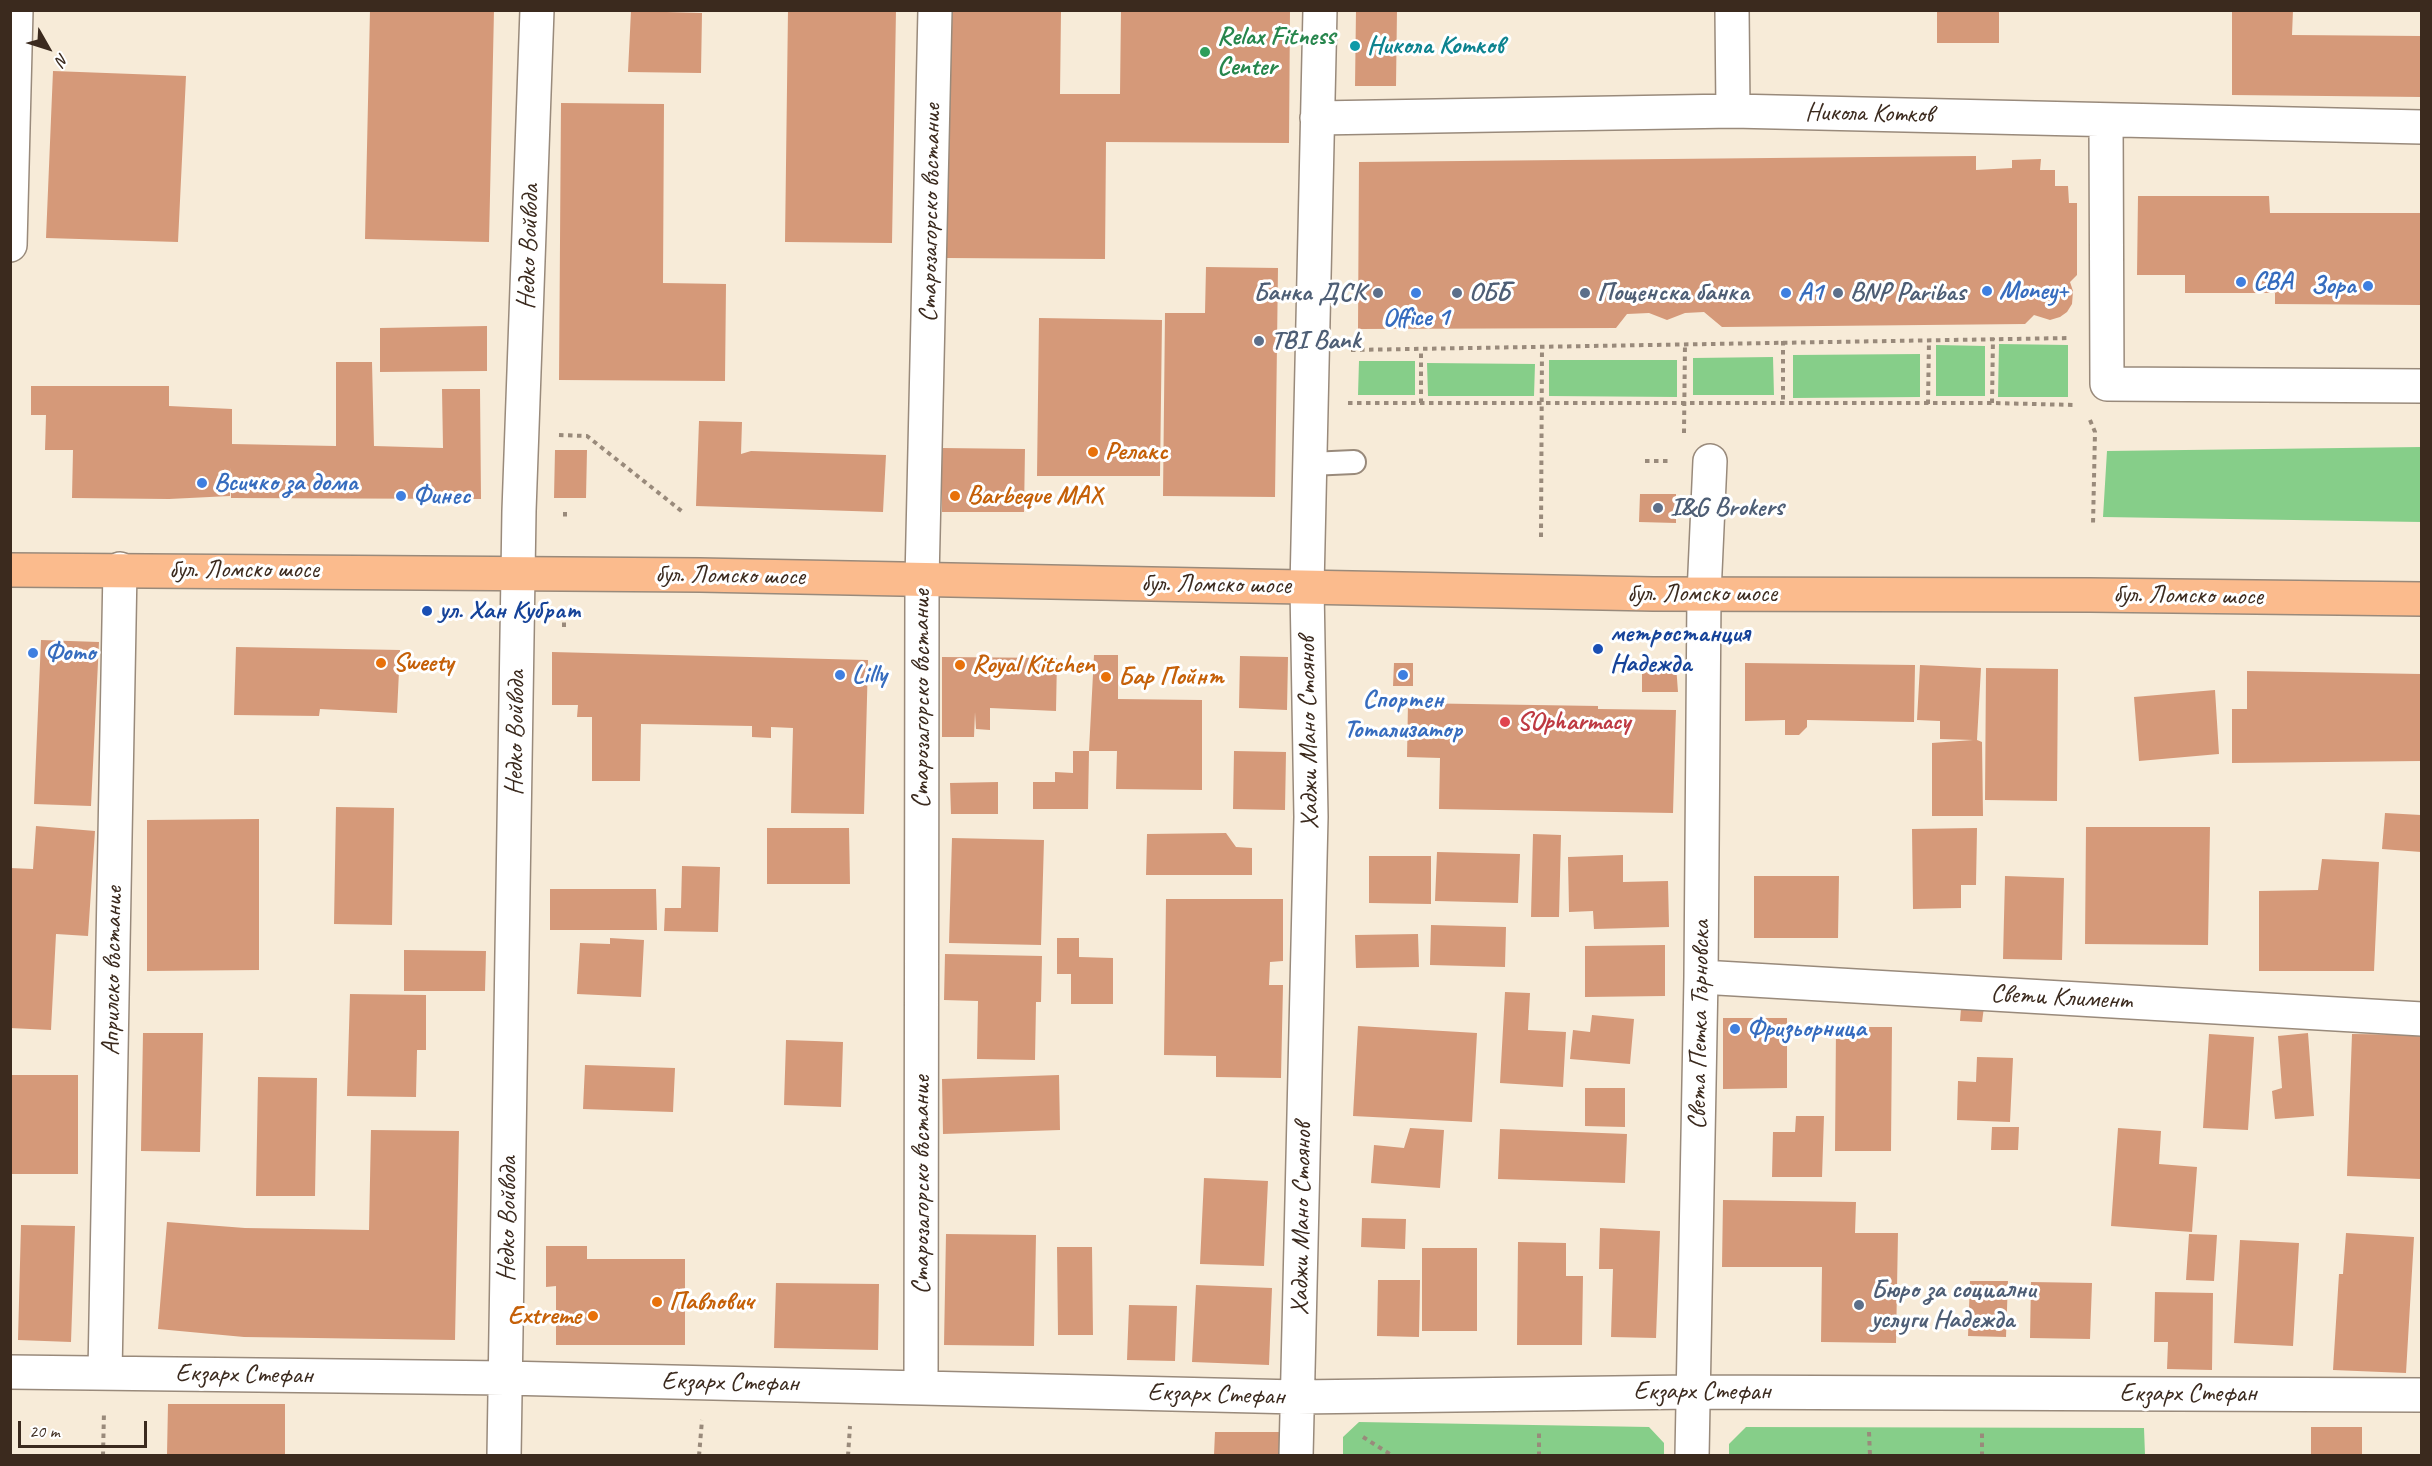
<!DOCTYPE html>
<meta charset="utf-8">
<style>
body{margin:0}
#map{position:relative;width:2432px;height:1466px;overflow:hidden;background:#f7ebd8;font-family:Caveat,sans-serif}
canvas{display:block}
.frame{position:absolute;inset:0;border:12px solid #3b2a1e;pointer-events:none}
.north{position:absolute;left:18px;top:18px;width:60px;height:60px;-webkit-text-stroke:4px #fff;paint-order:stroke;rotate:129deg;font-size:16px;font-weight:700;line-height:24px;text-align:center;color:#3b2a1e}
.north::after{content:'';display:block;margin:auto;width:21px;height:27px;background:#3b2a1e;clip-path:polygon(50% 0,100% 100%,50% 72%,0 100%)}
.scale{position:absolute;left:18px;top:1421px;width:129px;height:27px;box-sizing:border-box;border:3px solid #3b2a1e;border-top:0;padding-left:8px;font-size:18px;line-height:21px;white-space:nowrap;color:#3b2a1e;-webkit-text-stroke:4px #fff;paint-order:stroke}
</style>
<div id="map">
<canvas width="2432" height="1466"></canvas>
<div class="frame"></div>
<div class="north">N</div>
<div class="scale">20 m</div>
</div>
<script>
const context = document.querySelector('canvas').getContext('2d');
context.lineJoin = 'round';
function fillPath(path, color) {
  context.fillStyle = color;
  context.fill(path, 'evenodd');
}
function poly(rows) {
  const path = new Path2D();
  for (const r of rows) {
    path.moveTo(r[0], r[1]);
    for (let i = 2; i < r.length; i += 2) path.lineTo(r[i], r[i + 1]);
  }
  return path;
}
function stroke(path, color, width, dash) {
  context.strokeStyle = color;
  context.lineWidth = width;
  context.lineCap = dash ? 'butt' : 'round';
  context.setLineDash(dash || []);
  context.stroke(path);
}
function drawText(font, color, halo, rows, align = 'center') {
  context.font = font + ' Caveat,sans-serif';
  context.lineWidth = 6;
  context.setLineDash([]);
  context.textBaseline = 'middle';
  context.strokeStyle = halo;
  context.fillStyle = color;
  for (const [text, x, y, turn = 0] of rows) {
    context.save();
    context.translate(x, y);
    context.rotate((+turn || 0) * Math.PI / 180);
    context.textAlign = isNaN(turn) ? turn : align;
    if (halo) context.strokeText(text, 0, 0);
    context.fillText(text, 0, 0);
    context.restore();
  }
}
fillPath(poly([
 [1999,344,2068,345,2068,397,1998,397],
 [1936,345,1985,346,1985,396,1936,396],
 [1920,354,1920,397,1793,398,1793,355],
 [1773,357,1774,395,1693,395,1693,358],
 [1549,360,1677,360,1677,397,1549,396],
 [1359,361,1415,361,1415,395,1358,395],
 [1427,363,1535,364,1534,396,1428,396],
 [2421,447,2421,522,2103,517,2107,451],
 [1359,1422,1649,1427,1664,1443,1664,1455,1343,1455,1343,1437],
 [1746,1427,2144,1428,2145,1455,1729,1455,1729,1444]
]), '#86ce89');
fillPath(poly([
 [370,10,494,10,489,242,365,239],
 [788,10,896,10,892,243,785,242],
 [1121,10,1290,10,1289,143,1106,142,1105,259,946,258,947,12,1061,12,1060,94,1120,94],
 [1356,10,1397,10,1396,86,1355,86],
 [1937,10,1999,10,1999,43,1937,43],
 [2232,10,2293,10,2292,35,2421,36,2421,97,2232,95],
 [631,11,702,13,701,73,628,72],
 [53,71,186,76,178,242,46,238],
 [561,103,664,104,663,283,726,284,725,381,559,380],
 [1976,156,1976,170,2012,168,2012,160,2041,159,2040,170,2055,170,2055,186,2068,186,2069,203,2077,203,2077,275,2070,282,2073,291,2072,304,2067,312,2060,317,2050,320,2034,315,2025,324,1722,327,1704,312,1685,313,1667,320,1649,313,1627,314,1616,328,1358,329,1359,162],
 [2138,196,2269,196,2270,213,2421,213,2421,305,2275,304,2275,293,2185,293,2185,275,2137,275],
 [1206,267,1278,268,1275,497,1163,496,1165,313,1205,313],
 [1039,318,1162,320,1160,476,1037,476],
 [487,326,487,371,380,372,380,328],
 [336,362,372,362,374,446,443,448,442,389,480,389,481,499,231,498,231,467,230,496,169,499,72,498,73,450,45,450,46,415,31,415,31,386,169,386,169,406,232,409,232,444,336,446],
 [699,421,742,422,741,454,751,451,886,455,883,512,696,506],
 [942,448,1025,449,1024,512,942,512],
 [555,450,587,450,586,498,554,498],
 [1640,494,1676,494,1676,523,1639,522],
 [41,640,99,642,91,806,34,804],
 [236,647,400,650,397,713,320,709,319,716,234,715],
 [552,652,868,660,864,814,791,813,793,728,771,727,771,738,752,737,752,726,641,724,640,781,592,781,592,717,577,717,578,705,552,705],
 [1094,655,1118,655,1118,699,1202,700,1202,790,1116,789,1117,751,1089,751],
 [1240,656,1288,657,1287,710,1239,708],
 [942,657,1057,658,1056,711,990,708,990,730,976,729,975,712,974,737,942,737],
 [1394,663,1413,663,1413,686,1393,686],
 [1745,663,1915,665,1914,722,1807,720,1807,727,1799,735,1785,735,1785,720,1745,721],
 [1676,665,1678,692,1642,692,1642,667],
 [1920,665,1981,668,1977,740,1982,742,1983,816,1932,816,1932,743,1973,740,1940,739,1940,721,1917,720],
 [1986,668,2058,669,2057,801,1985,800],
 [2247,671,2421,674,2421,761,2232,763,2232,709,2247,709],
 [2215,690,2219,754,2139,761,2134,697],
 [1408,703,1598,706,1598,709,1676,710,1673,813,1439,809,1440,758,1407,757],
 [1073,751,1089,751,1088,809,1033,809,1033,782,1055,782,1055,772,1073,773],
 [1234,751,1286,752,1285,810,1233,809],
 [998,782,998,814,951,814,950,783],
 [336,807,394,808,392,925,334,924],
 [2385,813,2421,815,2421,852,2382,849],
 [259,819,259,970,147,971,147,820],
 [36,826,95,831,88,936,56,934,51,1030,10,1028,10,868,33,869],
 [2086,827,2210,827,2208,945,2085,944],
 [767,828,849,828,850,884,767,884],
 [1977,828,1976,885,1961,885,1961,908,1913,909,1912,829],
 [1226,833,1236,847,1252,848,1252,875,1146,875,1147,834],
 [1533,834,1561,835,1559,917,1531,917],
 [952,838,1044,840,1041,945,949,943],
 [1437,852,1520,854,1518,903,1435,901],
 [1623,855,1623,882,1668,881,1669,927,1594,929,1593,911,1569,912,1568,857],
 [1369,856,1431,856,1431,904,1369,903],
 [2322,859,2379,862,2374,971,2259,971,2259,891,2318,890],
 [682,866,720,867,718,932,664,931,665,908,681,908],
 [1754,876,1839,876,1838,938,1754,938],
 [2005,876,2064,878,2062,960,2003,959],
 [550,889,656,889,657,930,550,930],
 [1166,899,1283,899,1283,961,1270,962,1269,985,1283,985,1281,1078,1216,1077,1216,1056,1164,1055],
 [1431,925,1506,927,1505,967,1430,965],
 [1418,934,1419,967,1356,968,1355,935],
 [610,938,644,940,641,997,577,994,580,943,610,944],
 [1057,938,1079,938,1079,957,1113,958,1113,1004,1071,1004,1071,974,1057,974],
 [1665,945,1665,996,1585,997,1585,946],
 [404,950,486,951,485,991,404,991],
 [945,954,1042,956,1041,1002,1036,1002,1035,1060,977,1059,978,1001,944,1000],
 [1505,992,1530,993,1528,1030,1566,1032,1563,1087,1500,1083],
 [350,994,426,995,426,1050,417,1050,416,1097,347,1096],
 [1962,997,1984,1007,1982,1022,1960,1021],
 [1592,1015,1634,1019,1630,1064,1570,1059,1573,1030,1590,1032],
 [1723,1018,1787,1018,1787,1088,1723,1089],
 [1358,1026,1477,1033,1472,1122,1353,1116],
 [1836,1027,1892,1027,1891,1151,1835,1151],
 [143,1033,203,1033,200,1152,141,1151],
 [2308,1033,2314,1116,2275,1119,2272,1091,2282,1088,2278,1036],
 [2209,1034,2254,1037,2248,1130,2203,1128],
 [2352,1034,2421,1035,2421,1179,2347,1176],
 [786,1040,843,1042,841,1107,784,1105],
 [1977,1057,2013,1058,2010,1122,1957,1120,1958,1081,1976,1082],
 [585,1065,675,1068,673,1112,583,1109],
 [10,1075,78,1075,78,1174,10,1174],
 [1059,1075,1060,1130,943,1134,942,1079],
 [258,1077,317,1078,315,1196,256,1196],
 [1585,1088,1625,1088,1625,1127,1585,1126],
 [1796,1116,1824,1116,1822,1177,1772,1177,1773,1132,1795,1132],
 [1992,1127,2019,1127,2018,1150,1991,1150],
 [1410,1128,1444,1130,1440,1188,1371,1183,1374,1145,1404,1148],
 [2118,1128,2161,1131,2159,1164,2197,1167,2192,1232,2111,1226],
 [1500,1129,1627,1134,1625,1183,1498,1179],
 [371,1130,459,1131,455,1340,244,1337,158,1329,167,1222,245,1228,369,1230],
 [1204,1178,1268,1181,1264,1266,1200,1264],
 [1723,1200,1856,1202,1855,1233,1898,1233,1896,1343,1821,1342,1822,1267,1722,1267],
 [1362,1218,1406,1219,1405,1249,1361,1247],
 [21,1225,75,1226,71,1342,18,1340],
 [1600,1228,1660,1231,1656,1338,1611,1337,1613,1269,1599,1269],
 [2346,1233,2414,1237,2406,1373,2333,1370,2339,1274,2343,1274],
 [946,1234,1036,1235,1034,1346,944,1345],
 [2189,1234,2217,1235,2214,1281,2186,1280],
 [2240,1240,2299,1243,2293,1346,2234,1343],
 [1518,1242,1566,1243,1566,1276,1583,1276,1582,1345,1517,1345],
 [546,1246,587,1246,587,1259,685,1259,685,1345,556,1345,556,1286,546,1287],
 [1057,1247,1092,1247,1093,1335,1058,1335],
 [1422,1248,1477,1248,1477,1331,1422,1331],
 [1378,1280,1420,1280,1419,1337,1377,1336],
 [1970,1281,2008,1281,2006,1337,1968,1336],
 [2031,1282,2092,1283,2090,1339,2030,1338],
 [776,1283,879,1284,878,1350,774,1348],
 [1196,1285,1272,1288,1269,1365,1192,1362],
 [2155,1292,2213,1293,2212,1370,2167,1369,2168,1342,2154,1342],
 [1129,1305,1177,1306,1175,1361,1127,1360],
 [168,1404,285,1404,285,1455,167,1455],
 [2311,1427,2362,1427,2362,1455,2311,1455],
 [1215,1432,1285,1432,1284,1455,1214,1455]
]), '#d59979');
const service = poly([
 [1310,464,1354,462]
]);
const minor = poly([
 [1732,10,1733,111],
 [1317,118,1733,111,2422,127],
 [2106,120,2107,384,2422,386],
 [10,245,16,10],
 [1701,977,2422,1019],
 [10,1372,505,1378,1297,1397,1693,1392,2422,1395],
 [105,1373,120,569],
 [921,1387,922,580,935,10],
 [504,1456,519,511,537,10],
 [1296,1456,1311,817,1307,587,1320,10],
 [1692,1456,1701,977,1704,594,1710,461]
]);
const primary = poly([
 [10,570,700,575,1653,594,2090,595,2422,599]
]);
stroke(service, '#998a7b', 26);
stroke(minor, '#998a7b', 36);
stroke(primary, '#998a7b', 36);
stroke(poly([
 [1783,341,1783,404],
 [1351,350,2070,338],
 [1348,403,1992,403,2076,405],
 [1421,403,1421,349],
 [1992,403,1993,338],
 [1928,404,1929,340],
 [2090,420,2095,432,2093,525],
 [1684,433,1685,343],
 [559,435,587,436,684,513],
 [1645,461,1671,461],
 [565,512,565,517],
 [1541,537,1542,347],
 [564,627,564,618],
 [1869,1432,1870,1456],
 [1363,1437,1393,1456],
 [103,1456,104,1411],
 [699,1456,702,1420],
 [848,1456,850,1426],
 [1539,1456,1539,1433],
 [1982,1456,1982,1433]
]), '#998a7b', 4, [4.5, 4.5]);
stroke(service, '#fff', 22);
stroke(minor, '#fff', 33);
stroke(primary, '#fbbb8d', 33);
for (const [x, y, r, color] of [
 [1355,46,6,"#0f9aa8"],
 [1205,52,6,"#2e9e5b"],
 [2241,282,6,"#3f7fe0"],
 [2368,286,6,"#3f7fe0"],
 [1987,291,6,"#3f7fe0"],
 [1378,293,6,"#5c6f8a"],
 [1416,293,6,"#3f7fe0"],
 [1457,293,6,"#5c6f8a"],
 [1585,293,6,"#5c6f8a"],
 [1786,293,6,"#3f7fe0"],
 [1838,293,6,"#5c6f8a"],
 [1259,341,6,"#5c6f8a"],
 [1093,452,6,"#e8710a"],
 [202,483,6,"#3f7fe0"],
 [401,496,6,"#3f7fe0"],
 [955,496,6,"#e8710a"],
 [1658,508,6,"#5c6f8a"],
 [427,611,6,"#1a4fb4"],
 [1598,649,6,"#1a4fb4"],
 [33,653,6,"#3f7fe0"],
 [381,663,6,"#e8710a"],
 [960,665,6,"#e8710a"],
 [840,675,6,"#3f7fe0"],
 [1403,675,6,"#3f7fe0"],
 [1106,677,6,"#e8710a"],
 [1505,722,6,"#e0444e"],
 [1735,1029,6,"#3f7fe0"],
 [657,1302,6,"#e8710a"],
 [1859,1305,6,"#5c6f8a"],
 [593,1316,6,"#e8710a"]
]) {
  const dot = new Path2D();
  dot.arc(x, y, r, 0, 2 * Math.PI);
  context.fillStyle = color;
  context.fill(dot);
  stroke(dot, '#fff', 2);
}
drawText('bold 26px', '#27864d', '#fff', [
 ["Relax Fitness",1217,37],
 ["Center",1217,67]
], 'left');
drawText('bold 26px', '#0d838f', '#fff', [
 ["Никола Котков",1367,46]
], 'left');
drawText('26px', '#3b2a1e', '#fff', [
 ["Никола Котков",1869,114,1],
 ["Старозагорско въстание",931,213,-89],
 ["Недко Войвода",529,247,-88],
 ["бул. Ломско шосе",244,570],
 ["бул. Ломско шосе",730,576,1],
 ["бул. Ломско шосе",1216,585,1],
 ["бул. Ломско шосе",1702,594],
 ["бул. Ломско шосе",2188,596,1],
 ["Старозагорско въстание",922,699,-90],
 ["Недко Войвода",516,733,-89],
 ["Хаджи Мано Стоянов",1309,733,-91],
 ["Априлско въстание",113,971,-89],
 ["Свети Климент",2061,998,3],
 ["Света Петка Търновска",1700,1025,-89],
 ["Старозагорско въстание",922,1185,-90],
 ["Недко Войвода",508,1219,-89],
 ["Хаджи Мано Стоянов",1302,1219,-89],
 ["Екзарх Стефан",244,1375,1],
 ["Екзарх Стефан",730,1383,1],
 ["Екзарх Стефан",1702,1392],
 ["Екзарх Стефан",2188,1394],
 ["Екзарх Стефан",1216,1395,2]
]);
drawText('bold 26px', '#366cbe', '#fff', [
 ["CBA",2253,282],
 ["Зора",2356,286,"right"],
 ["Money+",1999,291],
 ["A1",1798,293],
 ["Office 1",1416,318,"center"],
 ["Всичко за дома",214,483],
 ["Финес",413,496],
 ["Фото",45,653],
 ["Lilly",852,675],
 ["Спортен",1403,700,"center"],
 ["Тотализатор",1403,730,"center"],
 ["Фризьорница",1747,1029]
], 'left');
drawText('bold 26px', '#4e5e75', '#fff', [
 ["Банка ДСК",1366,293,"right"],
 ["ОББ",1469,293],
 ["Пощенска банка",1597,293],
 ["BNP Paribas",1850,293],
 ["TBI Bank",1271,341],
 ["I&G Brokers",1670,508],
 ["Бюро за социални",1871,1290],
 ["услуги Надежда",1871,1320]
], 'left');
drawText('bold 26px', '#c56008', '#fff', [
 ["Релакс",1105,452],
 ["Barbeque MAX",967,496],
 ["Sweety",393,663],
 ["Royal Kitchen",972,665],
 ["Бар Пойнт",1118,677],
 ["Павлович",669,1302],
 ["Extreme",581,1316,"right"]
], 'left');
drawText('bold 26px', '#164399', '#fff', [
 ["ул. Хан Кубрат",439,611],
 ["метростанция",1610,634],
 ["Надежда",1610,664]
], 'left');
drawText('bold 26px', '#be3a42', '#fff', [
 ["SOpharmacy",1517,722]
], 'left');
</script>
